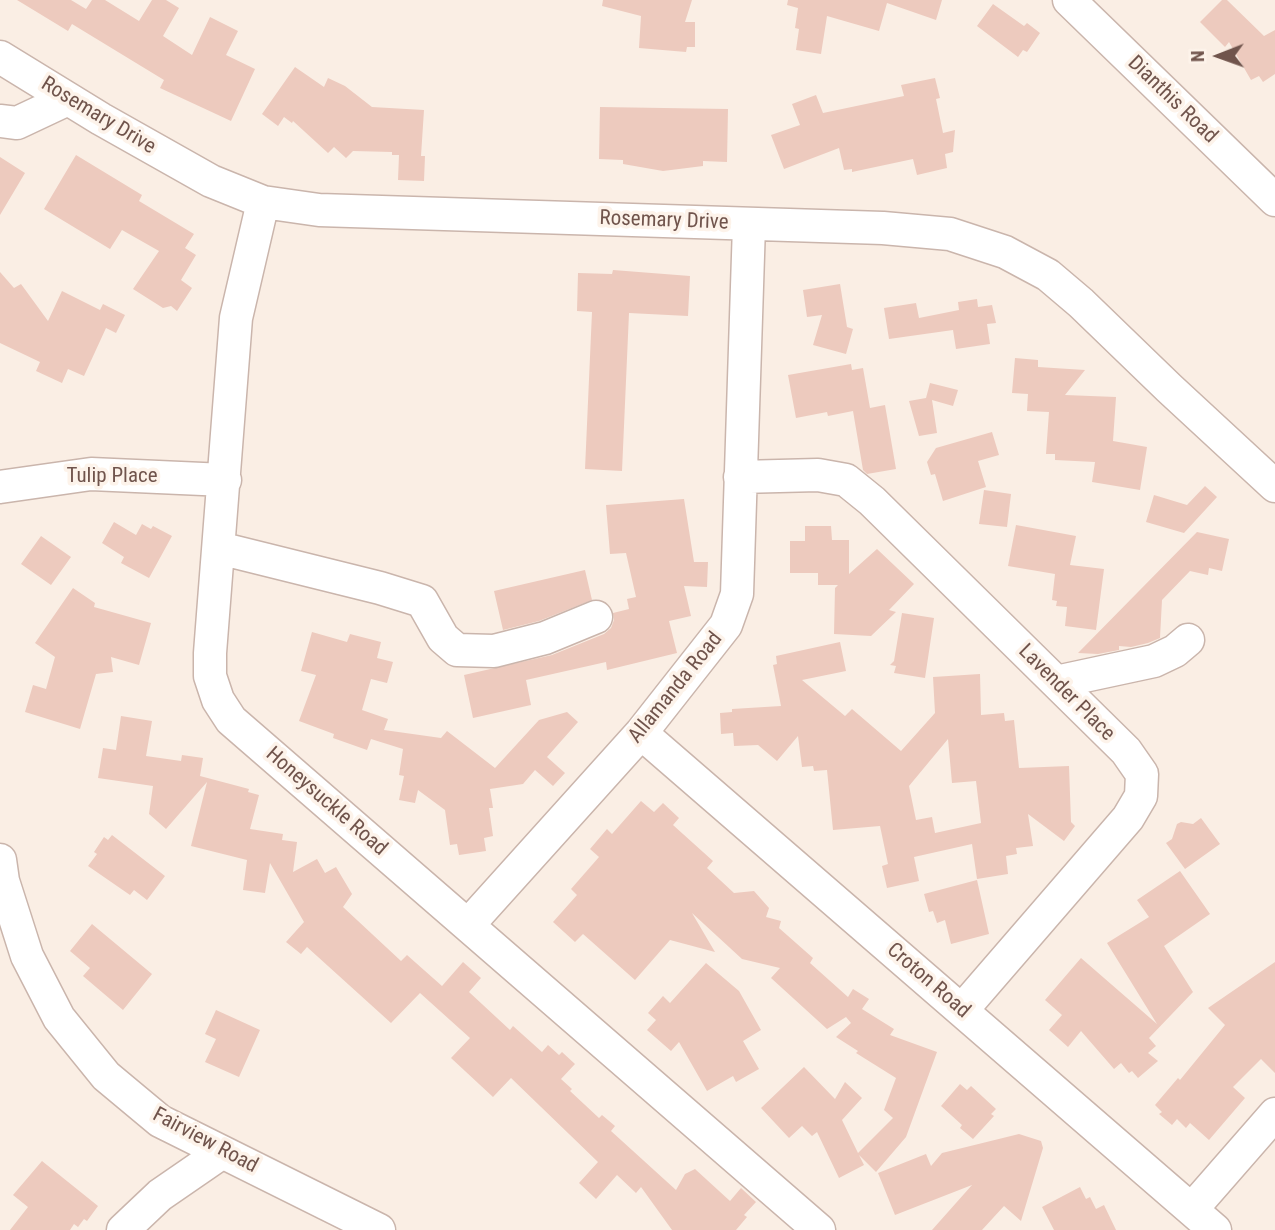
<!DOCTYPE html>
<style>
body{margin:0}
#map{position:relative;width:1275px;height:1230px;overflow:hidden;background:#faeee4;font-family:"Roboto Condensed",sans-serif}
canvas{display:block}
.north{position:absolute;left:1184px;top:21px;width:70px;height:70px;-webkit-text-stroke:5px #fdf3ea;paint-order:stroke;rotate:269deg;font-size:19px;font-weight:700;line-height:28px;text-align:center;color:#70544c}
.north::after{content:'';display:block;margin:auto;width:24px;height:32px;background:#70544c;clip-path:polygon(50% 0,100% 100%,50% 72%,0 100%)}
</style>
<div id="map">
<canvas width="1275" height="1230"></canvas>
<div class="north">N</div>
</div>
<script>
const context = document.querySelector('canvas').getContext('2d');
context.lineJoin = 'round';
function fillPath(path, color) {
  context.fillStyle = color;
  context.fill(path, 'evenodd');
}
function poly(rows) {
  const path = new Path2D();
  for (const r of rows) {
    path.moveTo(r[0], r[1]);
    for (let i = 2; i < r.length; i += 2) path.lineTo(r[i], r[i + 1]);
  }
  return path;
}
function stroke(path, color, width, dash) {
  context.strokeStyle = color;
  context.lineWidth = width;
  context.lineCap = dash ? 'butt' : 'round';
  context.setLineDash(dash || []);
  context.stroke(path);
}
function drawText(font, color, halo, rows, align = 'center') {
  context.font = font + ' "Roboto Condensed",sans-serif';
  context.lineWidth = 7;
  context.setLineDash([]);
  context.textBaseline = 'middle';
  context.strokeStyle = halo;
  context.fillStyle = color;
  for (const [text, x, y, turn = 0] of rows) {
    context.save();
    context.translate(x, y);
    context.rotate((+turn || 0) * Math.PI / 180);
    context.textAlign = isNaN(turn) ? turn : align;
    if (halo) context.strokeText(text, 0, 0);
    context.fillText(text, 0, 0);
    context.restore();
  }
}
fillPath(poly([
 [17,0,71,0,86,9,92,0,105,0,139,21,152,0,166,0,179,8,163,36,192,55,210,17,238,31,226,55,255,69,231,121,160,88,164,80,72,24,68,31],
 [603,0,692,0,685,22,695,22,695,47,687,47,686,52,639,48,641,16,602,6],
 [788,0,942,0,936,20,887,3,879,31,827,16,821,54,796,50,799,29,795,28,798,8,787,5],
 [1222,0,1227,0,1264,36,1275,30,1275,74,1263,82,1259,76,1251,80,1229,42,1225,47,1200,22],
 [993,4,1024,26,1027,23,1040,33,1027,52,1023,50,1018,57,977,26],
 [295,67,324,87,328,78,345,86,372,107,424,110,421,156,425,156,424,181,398,180,399,155,392,155,392,152,353,151,346,158,334,147,328,153,293,121,292,123,284,117,278,126,262,114],
 [935,78,940,98,936,99,943,133,955,130,953,152,945,154,947,168,917,175,913,159,852,172,852,169,844,170,839,148,784,169,771,135,800,125,792,104,816,95,823,113,904,96,901,85],
 [600,107,728,109,727,162,703,161,703,166,663,171,623,164,623,160,599,159],
 [76,155,142,195,139,201,194,234,185,248,196,255,181,280,192,288,177,311,171,306,163,308,133,289,159,251,122,230,110,249,44,209],
 [0,157,25,173,0,215],
 [613,270,690,276,688,316,629,313,622,471,585,469,592,312,577,311,578,273,612,274],
 [0,272,14,288,21,284,48,321,62,291,100,310,103,304,125,315,116,333,106,328,84,376,68,369,62,383,36,371,40,362,0,343],
 [840,284,847,327,853,329,846,354,813,345,822,315,807,317,803,290],
 [977,299,978,307,992,305,996,323,987,324,990,344,956,349,953,330,889,339,884,308,916,303,919,318,959,310,958,302],
 [1015,358,1038,360,1038,367,1085,370,1065,395,1116,397,1113,441,1147,447,1140,490,1092,482,1095,462,1055,460,1055,454,1046,454,1049,412,1027,411,1028,394,1012,393],
 [851,364,852,370,863,368,870,408,885,405,896,469,867,474,863,470,853,411,828,416,827,412,796,418,788,375],
 [930,383,958,390,953,406,932,400,937,433,919,436,909,401,926,398],
 [992,432,999,455,978,461,986,487,943,501,935,474,931,475,927,462,936,448],
 [1205,486,1217,497,1184,533,1146,522,1154,495,1187,505],
 [984,490,1011,494,1007,527,979,524],
 [684,499,694,562,708,562,707,587,684,586,691,616,669,621,677,653,607,670,606,662,526,680,531,705,473,718,464,675,552,655,604,634,611,628,614,620,613,613,629,609,627,599,636,597,626,553,610,554,606,505],
 [114,522,136,535,142,524,151,529,153,526,172,536,149,578,121,563,124,557,102,543],
 [1016,525,1076,536,1070,565,1104,569,1096,630,1065,626,1067,607,1056,606,1057,601,1052,600,1055,574,1008,566],
 [805,526,831,526,832,540,849,540,849,574,877,549,914,584,889,610,896,612,871,636,834,634,835,588,838,585,818,585,818,573,790,573,790,541,805,541],
 [1197,532,1229,539,1222,571,1209,568,1208,575,1190,571,1162,600,1160,638,1148,643,1131,647,1119,646,1119,650,1098,654,1078,653],
 [41,536,71,557,51,585,21,564],
 [585,570,592,600,539,621,503,630,494,591],
 [73,588,95,603,94,607,151,623,139,665,111,657,113,672,96,674,80,729,25,712,33,685,46,689,55,657,35,643],
 [902,613,934,618,925,678,894,673,896,666,890,665,894,661],
 [312,632,347,642,350,634,381,642,377,658,393,662,387,683,371,679,362,710,388,719,384,730,441,738,447,731,495,768,539,720,567,712,578,722,547,757,565,773,553,786,535,770,523,784,490,789,493,808,489,808,493,836,484,838,486,851,459,855,457,844,450,845,445,810,418,790,415,803,399,800,404,776,399,775,403,749,371,739,367,750,333,738,334,734,299,721,316,675,301,671],
 [840,642,846,671,802,680,845,716,852,709,901,751,935,713,933,677,980,674,981,715,1004,713,1005,721,1014,720,1019,768,1069,766,1071,822,1075,826,1064,841,1028,814,1033,846,1016,848,1017,854,1006,856,1008,874,977,879,972,844,914,857,919,881,887,888,882,866,888,864,880,826,833,830,827,770,814,771,813,766,802,767,798,736,777,761,758,745,734,746,733,733,721,734,720,713,732,712,732,709,781,706,773,665,777,664,776,656],
 [948,739,952,783,976,781,981,823,935,833,932,817,916,820,909,786],
 [121,716,152,721,146,756,181,761,182,755,203,758,200,776,249,789,248,792,259,795,250,829,283,834,282,840,297,842,293,872,317,859,325,873,336,867,352,894,343,907,401,961,407,955,442,986,463,962,481,978,469,992,510,1030,513,1026,542,1052,548,1045,559,1055,562,1052,575,1064,561,1079,572,1089,570,1091,599,1118,602,1115,615,1126,611,1131,676,1190,685,1174,695,1169,730,1201,741,1188,756,1202,744,1215,747,1217,736,1230,672,1230,641,1187,636,1193,617,1175,596,1199,579,1183,598,1162,511,1078,493,1097,451,1058,470,1038,420,993,391,1023,307,947,301,954,286,942,304,922,270,863,265,893,243,890,247,860,191,846,207,782,166,829,149,814,153,786,98,778,103,748,116,750],
 [641,801,654,812,663,803,679,818,673,825,713,861,707,868,734,893,754,891,769,908,766,917,781,921,779,928,813,958,810,963,848,997,853,989,869,999,862,1009,894,1029,890,1035,937,1052,906,1137,876,1172,859,1155,864,1165,839,1178,817,1132,812,1136,802,1126,789,1138,761,1108,804,1067,835,1099,845,1082,862,1098,842,1120,858,1153,893,1118,884,1110,896,1078,856,1053,858,1051,836,1037,851,1023,846,1017,827,1029,771,978,780,968,742,959,692,913,715,952,670,940,635,980,583,934,575,942,553,922,577,895,571,889,599,857,590,849,607,829,612,834],
 [1201,818,1220,844,1185,869,1166,843,1172,839,1177,824,1181,822,1193,824],
 [112,835,165,876,147,900,134,890,130,895,88,866,97,854,94,852,104,837,108,840],
 [1180,871,1210,914,1164,946,1193,992,1149,1038,1156,1046,1148,1053,1158,1061,1138,1078,1132,1071,1129,1073,1121,1063,1114,1069,1081,1031,1068,1047,1049,1030,1062,1015,1045,1000,1081,958,1157,1024,1107,943,1149,917,1137,900],
 [977,880,989,934,951,944,945,920,937,923,933,911,929,912,924,894],
 [92,924,152,974,123,1010,83,976,90,968,70,951],
 [1275,962,1275,1073,1261,1059,1233,1087,1245,1098,1209,1140,1190,1123,1186,1128,1177,1119,1172,1125,1159,1114,1162,1112,1155,1105,1178,1078,1180,1080,1225,1025,1208,1008],
 [706,963,739,991,761,1030,743,1041,759,1069,736,1082,733,1076,707,1091,679,1042,671,1051,647,1030,656,1020,648,1013,663,996,670,1003],
 [216,1010,260,1030,239,1077,205,1062,216,1039,205,1034],
 [960,1084,967,1090,971,1086,996,1109,991,1114,994,1116,973,1139,960,1128,962,1125,941,1106],
 [1019,1134,1041,1141,1043,1148,1021,1221,1004,1206,982,1230,932,1230,972,1185,895,1215,878,1173,926,1154,931,1166,942,1153],
 [42,1161,98,1206,87,1221,84,1219,78,1227,74,1224,70,1230,10,1230,28,1207,13,1195],
 [1080,1187,1086,1199,1090,1197,1096,1209,1104,1205,1116,1230,1054,1230,1042,1207]
]), '#edcabe');
const minor = poly([
 [1069,0,1275,200],
 [0,57,101,119,211,181,263,202,319,210,883,228,950,234,1005,252,1048,275,1081,303,1169,388,1275,486],
 [0,121,17,123,68,99],
 [263,202,236,318,210,653,210,676,218,700,231,720,819,1230],
 [740,477,818,475,846,480,872,501,1126,751,1142,774,1141,796,1128,818,962,1010],
 [0,487,91,474,225,480],
 [219,548,380,588,422,601,443,638,457,650,494,651,545,638,596,617],
 [1056,682,1154,661,1175,651,1188,640],
 [641,733,1215,1230],
 [0,860,3,881,27,956,59,1018,106,1076,160,1121,379,1230],
 [469,924,641,733,726,625,737,594,749,225],
 [1192,1209,1275,1114],
 [123,1230,160,1195,221,1153]
]);
stroke(minor, '#cab5ac', 35);
stroke(minor, '#fff', 32);
drawText('21px', '#70544c', '#fdf3ea', [
 ["Dianthis Road",1172,100,44],
 ["Rosemary Drive",98,116,31],
 ["Rosemary Drive",664,221,2],
 ["Tulip Place",112,477],
 ["Allamanda Road",676,688,-51],
 ["Lavender Place",1066,693,45],
 ["Honeysuckle Road",326,802,41],
 ["Croton Road",928,981,41],
 ["Fairview Road",205,1141,28]
]);
</script>
